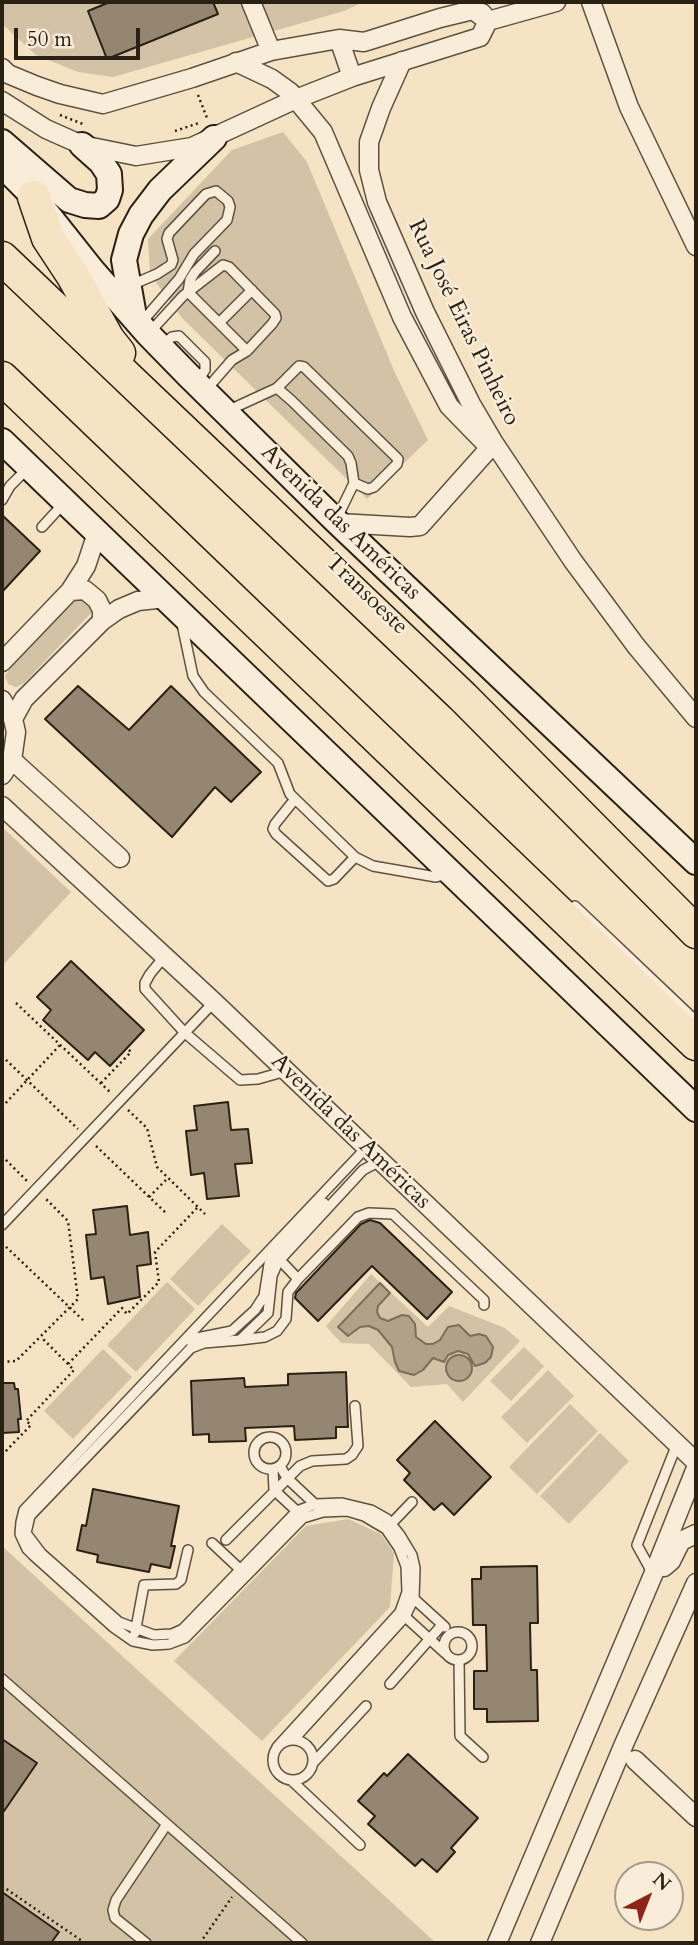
<!DOCTYPE html>
<meta charset="utf-8">
<style>
body{margin:0}
#map{position:relative;width:698px;height:1945px;overflow:hidden;background:#f6e3c4;font-family:Cardo,serif}
canvas{display:block}
.frame{position:absolute;inset:0;border:4px solid #2a2115;pointer-events:none}
.north{position:absolute;left:614px;top:1861px;width:70px;height:70px;box-sizing:border-box;background:#f9edd9;border:2px solid #a69b8b;border-radius:50%;rotate:42deg;font-size:19px;font-weight:700;line-height:28px;text-align:center;color:#2a2115}
.north::after{content:'';display:block;margin:auto;width:24px;height:32px;background:#8f2418;clip-path:polygon(50% 0,100% 100%,50% 72%,0 100%)}
.scale{position:absolute;left:14px;top:28px;width:126px;height:32px;box-sizing:border-box;border:4px solid #2a2115;border-top:0;padding-left:9px;font-size:21px;line-height:24px;white-space:nowrap;color:#2a2115;-webkit-text-stroke:5px #f9edd9;paint-order:stroke}
</style>
<div id="map">
<canvas width="698" height="1945"></canvas>
<div class="frame"></div>
<div class="north">N</div>
<div class="scale">50 m</div>
</div>
<script>
const context = document.querySelector('canvas').getContext('2d');
context.lineJoin = 'round';
function fillPath(path, color) {
  context.fillStyle = color;
  context.fill(path, 'evenodd');
}
function poly(rows) {
  const path = new Path2D();
  for (const r of rows) {
    if (r.length === 3) {
      path.moveTo(r[0] + r[2], r[1]);
      path.arc(r[0], r[1], r[2], 0, 2 * Math.PI);
      continue;
    }
    path.moveTo(r[0], r[1]);
    for (let i = 2; i < r.length; i += 2) path.lineTo(r[i], r[i + 1]);
  }
  return path;
}
function stroke(path, color, width, dash) {
  context.strokeStyle = color;
  context.lineWidth = width;
  context.lineCap = dash ? 'butt' : 'round';
  context.setLineDash(dash || []);
  context.stroke(path);
}
function drawText(font, color, halo, rows, align = 'center') {
  context.font = font + ' Cardo,serif';
  context.lineWidth = 5;
  context.setLineDash([]);
  context.textBaseline = 'middle';
  context.strokeStyle = halo;
  context.fillStyle = color;
  for (const [text, x, y, turn = 0] of rows) {
    context.save();
    context.translate(x, y);
    context.rotate((+turn || 0) * Math.PI / 180);
    context.textAlign = isNaN(turn) ? turn : align;
    if (halo) context.strokeText(text, 0, 0);
    context.fillText(text, 0, 0);
    context.restore();
  }
}
fillPath(poly([
 [2,2,363,2,344,11,113,77,78,72,36,55,2,24],
 [283,132,307,162,395,373,428,440,367,499,182,318,150,274,148,239,232,150],
 [83,596,93,605,92,612,24,683,16,687,8,684,5,676,10,668,76,598],
 [2,827,71,892,2,966],
 [222,1224,251,1251,198,1306,170,1279],
 [371,1274,428,1327,449,1306,505,1328,520,1341,463,1402,447,1384,411,1387,369,1344,341,1343,326,1326],
 [167,1282,195,1309,136,1372,107,1345],
 [524,1347,544,1366,511,1401,490,1381],
 [103,1349,132,1377,73,1439,44,1411],
 [548,1370,574,1396,527,1443,501,1417],
 [570,1404,598,1431,537,1494,509,1467],
 [600,1433,629,1461,569,1524,540,1496],
 [348,1519,381,1534,394,1553,390,1607,262,1741,174,1661,306,1526],
 [2,1546,436,1943,2,1943]
]), '#d3c2a6');
const water = poly([
 [380,1283,390,1293,378,1306,377,1312,380,1318,388,1321,402,1315,409,1316,415,1324,416,1337,426,1344,433,1344,440,1340,448,1327,459,1325,470,1336,479,1334,486,1336,493,1347,491,1357,485,1363,475,1366,468,1354,458,1351,448,1355,444,1362,433,1358,423,1370,414,1375,399,1371,395,1362,392,1347,378,1330,369,1326,360,1327,348,1336,338,1327,380,1283],
 [459,1368,13]
]);
fillPath(water, '#b1a188');
stroke(water, '#7b6e5a', 2);
const building = poly([
 [110,2,213,2,218,14,107,59,88,11,110,2],
 [2,515,40,551,2,592,2,515],
 [78,686,129,730,171,686,261,772,231,802,215,787,172,837,45,719,78,686],
 [71,961,144,1030,110,1066,95,1052,88,1060,43,1020,51,1010,37,997,71,961],
 [228,1102,231,1130,248,1129,252,1163,235,1164,239,1196,207,1199,204,1173,191,1175,186,1131,197,1130,194,1106,228,1102],
 [127,1206,130,1235,148,1232,151,1264,137,1266,140,1297,108,1304,104,1277,91,1279,86,1235,96,1234,93,1210,127,1206],
 [370,1220,380,1223,452,1292,427,1319,372,1266,318,1321,295,1298,296,1293,361,1224,370,1220],
 [346,1372,348,1427,336,1427,336,1438,295,1440,294,1426,245,1428,246,1441,209,1442,209,1434,193,1435,191,1381,244,1378,245,1387,288,1385,288,1374,346,1372],
 [2,1383,14,1383,15,1389,18,1389,21,1419,18,1419,19,1432,2,1433,2,1383],
 [435,1421,491,1477,454,1515,442,1503,434,1510,404,1480,410,1473,397,1460,435,1421],
 [93,1489,179,1506,171,1546,175,1546,170,1568,151,1564,149,1572,97,1562,98,1555,77,1550,82,1525,86,1526,93,1489],
 [537,1566,538,1623,530,1623,531,1670,537,1670,538,1721,487,1722,487,1709,474,1709,474,1671,487,1671,486,1625,473,1625,472,1579,481,1579,481,1567,537,1566],
 [2,1739,37,1763,2,1814,2,1739],
 [408,1754,478,1818,451,1848,455,1852,437,1872,422,1859,415,1866,368,1824,375,1816,358,1801,384,1773,387,1776,408,1754],
 [2,1892,59,1932,51,1943,2,1943,2,1892]
]);
fillPath(building, '#948670');
stroke(building, '#2a2115', 2);
const lane = poly([
 [215,251,195,272,190,280,188,292,247,351],
 [129,286,157,274,171,265,173,260,167,239,169,233,206,194,216,191,228,201,230,207,227,220,194,254,179,279,141,323],
 [219,323,252,290],
 [149,333,183,296,223,265,229,267,275,314,276,318,272,324,247,351,232,360,205,391],
 [162,345,172,337,179,336,205,362,205,370,197,382],
 [277,388,299,366,304,367,398,459,397,464,374,487,368,489,354,483],
 [227,411,277,388,292,401,348,456,351,463,354,483,337,518],
 [2,500,10,486,27,469],
 [42,527,64,503],
 [182,624,193,676,204,692,278,763,290,794,355,857,373,866,436,877,448,874],
 [295,799,275,824,273,829,276,834,328,881,334,879,355,857],
 [575,906,696,1021],
 [164,957,150,974,145,983,145,989,184,1032,240,1080,258,1079,286,1071],
 [2,1225,214,1002],
 [280,1260,298,1279],
 [187,1340,232,1331,255,1310,264,1296,269,1264,274,1254,324,1203],
 [240,1340,265,1337,277,1331,286,1319,288,1292,298,1279,358,1217,369,1213,393,1214,484,1300,484,1305],
 [270,1453,16],
 [280,1466,287,1478,319,1508],
 [273,1469,274,1490,301,1515],
 [389,1526,412,1502],
 [226,1540,300,1466,312,1461,346,1459,352,1455,358,1446,355,1406],
 [212,1543,244,1573],
 [653,1574,637,1545,677,1444],
 [411,1596,445,1627],
 [401,1613,445,1653],
 [458,1646,14],
 [135,1633,144,1585,176,1584,181,1580,188,1550],
 [459,1660,460,1736,483,1757],
 [2,1679,302,1943],
 [390,1684,442,1625],
 [294,1739,405,1617,414,1598,415,1568,412,1555,400,1535,387,1519,371,1510,342,1503,316,1504,297,1511,183,1629,172,1634,154,1635,119,1622,41,1553,26,1533,30,1516,191,1348,204,1343,240,1340,268,1313,272,1276,278,1262,363,1170,380,1161],
 [293,1760,20],
 [277,1747,400,1612,407,1592,406,1566,399,1548,386,1529,364,1516,347,1511,323,1512,303,1518,185,1638,169,1644,153,1645,133,1641,113,1627,34,1556,27,1549,20,1534,21,1522,24,1510,366,1148],
 [314,1762,366,1706],
 [291,1780,360,1845],
 [146,1943,115,1918,113,1910,116,1900,167,1824]
]);
const street = poly([
 [251,2,271,51],
 [591,2,629,107,696,246],
 [482,13,488,21,556,2],
 [339,39,352,77],
 [402,61,381,108,369,142,369,170,377,202,425,312,471,404,494,443,573,561,636,646,696,718],
 [236,62,272,79,290,92,323,132,402,317,449,406,486,444],
 [2,68,8,74,37,86,60,94,103,104,192,78,271,51,339,39,364,42,440,18,473,10,488,21,480,37,352,77,296,99,192,147,136,156,82,145,46,129,2,101],
 [339,523,410,527,420,526,494,443],
 [70,591,85,590,97,600,102,610,102,621],
 [2,662,70,591,86,566,97,533],
 [2,700,13,719,16,732,12,760,2,775],
 [13,719,24,699,102,621,119,609,138,601,166,598],
 [12,760,120,858],
 [2,806,214,1002,696,1462],
 [664,1567,671,1561,681,1541,696,1534],
 [635,1760,696,1817],
 [497,1943,653,1575,696,1468],
 [540,1943,624,1744,696,1583]
]);
const secondary = poly([
 [2,142,69,200,85,205,99,206,107,199,110,190,109,174,101,162,82,145],
 [2,165,34,197,92,270,148,334,188,375,336,521,696,862],
 [134,316,124,260,131,234,141,215,160,190,214,138],
 [2,441,696,1109]
]);
const highway = poly([
 [34,197,48,238,73,276,108,339,119,353],
 [2,258,463,697,696,932],
 [2,378,696,1044]
]);
stroke(lane, '#5d5241', 12);
stroke(street, '#5d5241', 21);
stroke(secondary, '#2a2115', 28);
stroke(highway, '#2a2115', 35);
stroke(poly([
 [198,95,207,118],
 [60,115,83,124],
 [175,131,199,123],
 [16,1003,111,1093],
 [2,1056,78,1129],
 [101,1083,131,1052,127,1048],
 [2,1107,60,1045],
 [128,1110,147,1128,157,1167,205,1214],
 [96,1146,167,1214],
 [2,1156,27,1181],
 [149,1197,168,1178],
 [2,1243,85,1322],
 [2,1362,16,1361,78,1299,68,1221,44,1197],
 [68,1364,122,1308,127,1314,159,1282,155,1252,197,1208],
 [2,1455,31,1425,26,1421,74,1370,41,1337],
 [2,1886,85,1943],
 [200,1943,232,1897]
]), '#2a2115', 2.5, [2, 3.5]);
stroke(lane, '#f9edd9', 9);
stroke(street, '#f9edd9', 18);
stroke(secondary, '#f9edd9', 24);
stroke(highway, '#f6e3c4', 32);
drawText('23px', '#2a2115', '#f9edd9', [
 ["Rua José Eiras Pinheiro",463,323,64],
 ["Avenida das Américas",340,523,44],
 ["Transoeste",366,595,44],
 ["Avenida das Américas",350,1132,44]
]);
</script>
